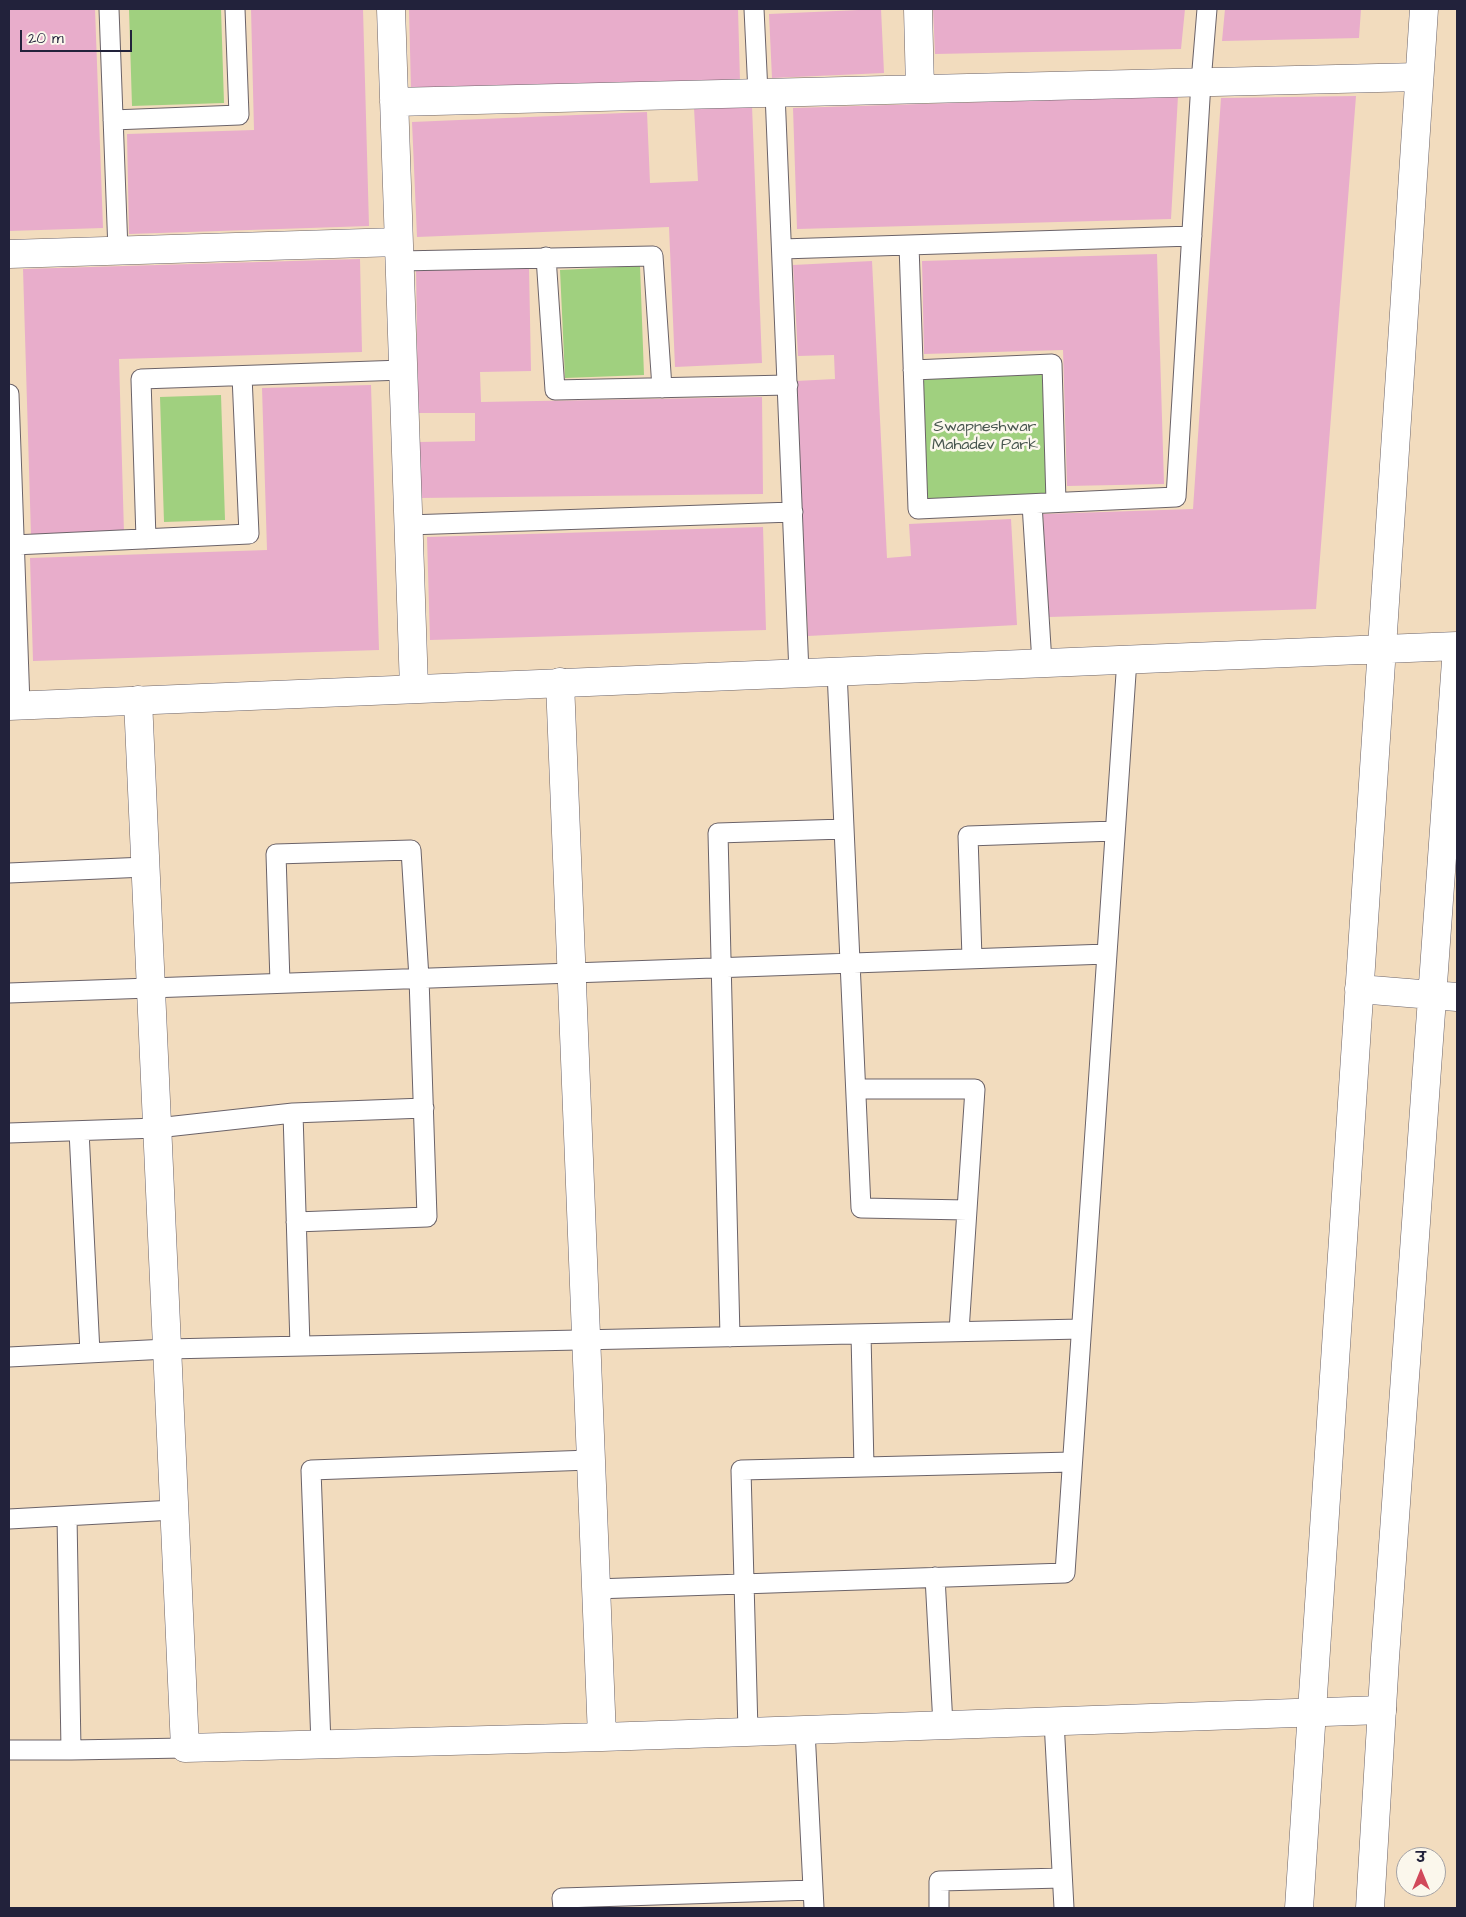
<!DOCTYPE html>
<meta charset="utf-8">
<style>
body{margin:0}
#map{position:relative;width:1466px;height:1917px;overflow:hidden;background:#f2dcbe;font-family:"Architects Daughter","Playpen Sans Deva",sans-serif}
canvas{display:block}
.frame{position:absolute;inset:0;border:10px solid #22223b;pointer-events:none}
.north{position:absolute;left:1396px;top:1847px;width:50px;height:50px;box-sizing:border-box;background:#fbf7ec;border:1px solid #a4a2a5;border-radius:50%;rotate:0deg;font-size:14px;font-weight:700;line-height:20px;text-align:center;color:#22223b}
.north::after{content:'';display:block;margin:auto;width:18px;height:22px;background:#d1495b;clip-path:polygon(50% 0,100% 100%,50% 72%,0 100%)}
.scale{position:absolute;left:20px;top:30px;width:112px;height:22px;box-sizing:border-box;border:2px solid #22223b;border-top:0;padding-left:6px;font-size:15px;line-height:18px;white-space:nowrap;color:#22223b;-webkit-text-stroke:4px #fbf7ec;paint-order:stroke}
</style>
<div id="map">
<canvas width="1466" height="1917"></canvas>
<div class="frame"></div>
<div class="north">उ</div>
<div class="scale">20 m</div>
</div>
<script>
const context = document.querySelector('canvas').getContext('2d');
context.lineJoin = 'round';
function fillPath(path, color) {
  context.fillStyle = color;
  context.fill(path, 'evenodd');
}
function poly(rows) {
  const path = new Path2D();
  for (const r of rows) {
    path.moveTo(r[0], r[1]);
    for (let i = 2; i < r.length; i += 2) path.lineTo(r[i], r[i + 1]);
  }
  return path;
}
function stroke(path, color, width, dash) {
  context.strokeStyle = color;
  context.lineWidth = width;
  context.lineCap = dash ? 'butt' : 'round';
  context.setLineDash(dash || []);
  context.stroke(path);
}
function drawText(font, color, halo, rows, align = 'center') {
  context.font = font + ' "Architects Daughter",sans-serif';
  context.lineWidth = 5;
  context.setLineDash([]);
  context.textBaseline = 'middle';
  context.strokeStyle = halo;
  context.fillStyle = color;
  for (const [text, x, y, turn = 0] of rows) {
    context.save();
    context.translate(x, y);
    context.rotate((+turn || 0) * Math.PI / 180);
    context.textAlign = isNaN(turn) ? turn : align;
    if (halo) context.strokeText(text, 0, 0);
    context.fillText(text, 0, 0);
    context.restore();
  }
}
fillPath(poly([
 [129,9,221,9,224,103,132,106],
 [640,266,644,375,565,378,560,270],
 [1047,369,1053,499,922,505,917,375],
 [221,395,225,520,164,522,160,397]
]), '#a0d07f');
fillPath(poly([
 [9,9,95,9,103,228,9,231],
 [251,9,363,9,369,226,129,234,127,134,254,130],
 [409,9,738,9,740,81,411,90],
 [881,9,884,73,772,78,769,14],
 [933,9,1185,9,1181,49,935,54],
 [1225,9,1361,9,1359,38,1222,41],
 [1178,96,1171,219,797,229,793,108],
 [1356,96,1316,609,1049,617,1043,514,1193,509,1221,98],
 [752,106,762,363,675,367,669,227,417,237,412,122,647,112,650,183,698,181,694,108],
 [1157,254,1164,484,1067,486,1063,350,924,354,922,261],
 [360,259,362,352,119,359,124,533,31,536,23,269],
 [872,261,887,558,911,556,909,524,1011,519,1017,625,808,636,796,381,835,379,834,355,798,356,793,265],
 [529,267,531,371,480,372,481,402,762,397,763,494,419,498,419,442,475,441,475,413,418,413,416,268],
 [371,385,379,650,33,661,30,558,267,550,262,388],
 [763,527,766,630,430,640,427,537]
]), '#e8adcb');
const service = poly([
 [109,9,118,251],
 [754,9,758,93],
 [775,93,799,673],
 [113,120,239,115,235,9],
 [909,245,918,509,1176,497,1201,82,1207,9],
 [782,249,1192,236],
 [546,257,555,390,788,385],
 [399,261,653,256,662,388],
 [913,370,1052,364,1056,502],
 [9,394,20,705],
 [1032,504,1042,663],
 [408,525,793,512],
 [146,539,141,379,403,370],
 [14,545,249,534,242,376],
 [837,671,861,1208,967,1210],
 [9,873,145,867],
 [972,958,968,836,1115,831],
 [280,983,276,854,411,850,419,978,427,1217,296,1222],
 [9,993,1107,954],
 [856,1089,975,1089,959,1331],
 [79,1131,90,1353],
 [9,1133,157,1128,293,1113],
 [861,1334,864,1467],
 [730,1337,718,833,844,829],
 [300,1346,293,1113,424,1108],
 [9,1357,167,1349,1081,1329],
 [67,1516,71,1750,185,1748],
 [9,1519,174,1510],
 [935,1577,943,1725],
 [595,1589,1065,1573,1127,659],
 [1054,1721,1064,1908],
 [805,1730,814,1908],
 [748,1731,741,1470,1072,1462],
 [321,1745,311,1470,590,1460],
 [9,1750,71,1750],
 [563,1908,562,1898,813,1890],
 [939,1908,939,1881,1062,1878]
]);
const minor = poly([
 [391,9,414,688],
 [918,9,920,89],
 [394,102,1419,77],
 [9,254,398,242],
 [560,682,602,1737],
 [138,700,185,1748,602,1737,1382,1710]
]);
const tertiary = poly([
 [9,706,1457,646],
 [1359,989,1457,997],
 [1299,1908,1424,9],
 [1370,1908,1385,1658,1457,647]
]);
stroke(service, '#6b6369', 21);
stroke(minor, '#6b6369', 29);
stroke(tertiary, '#6b6369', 29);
stroke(service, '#fff', 19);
stroke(minor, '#fff', 28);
stroke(tertiary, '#fff', 28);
drawText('16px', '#48564f', '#fbf7ec', [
 ["Swapneshwar",985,428],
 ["Mahadev Park",985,446]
]);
</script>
